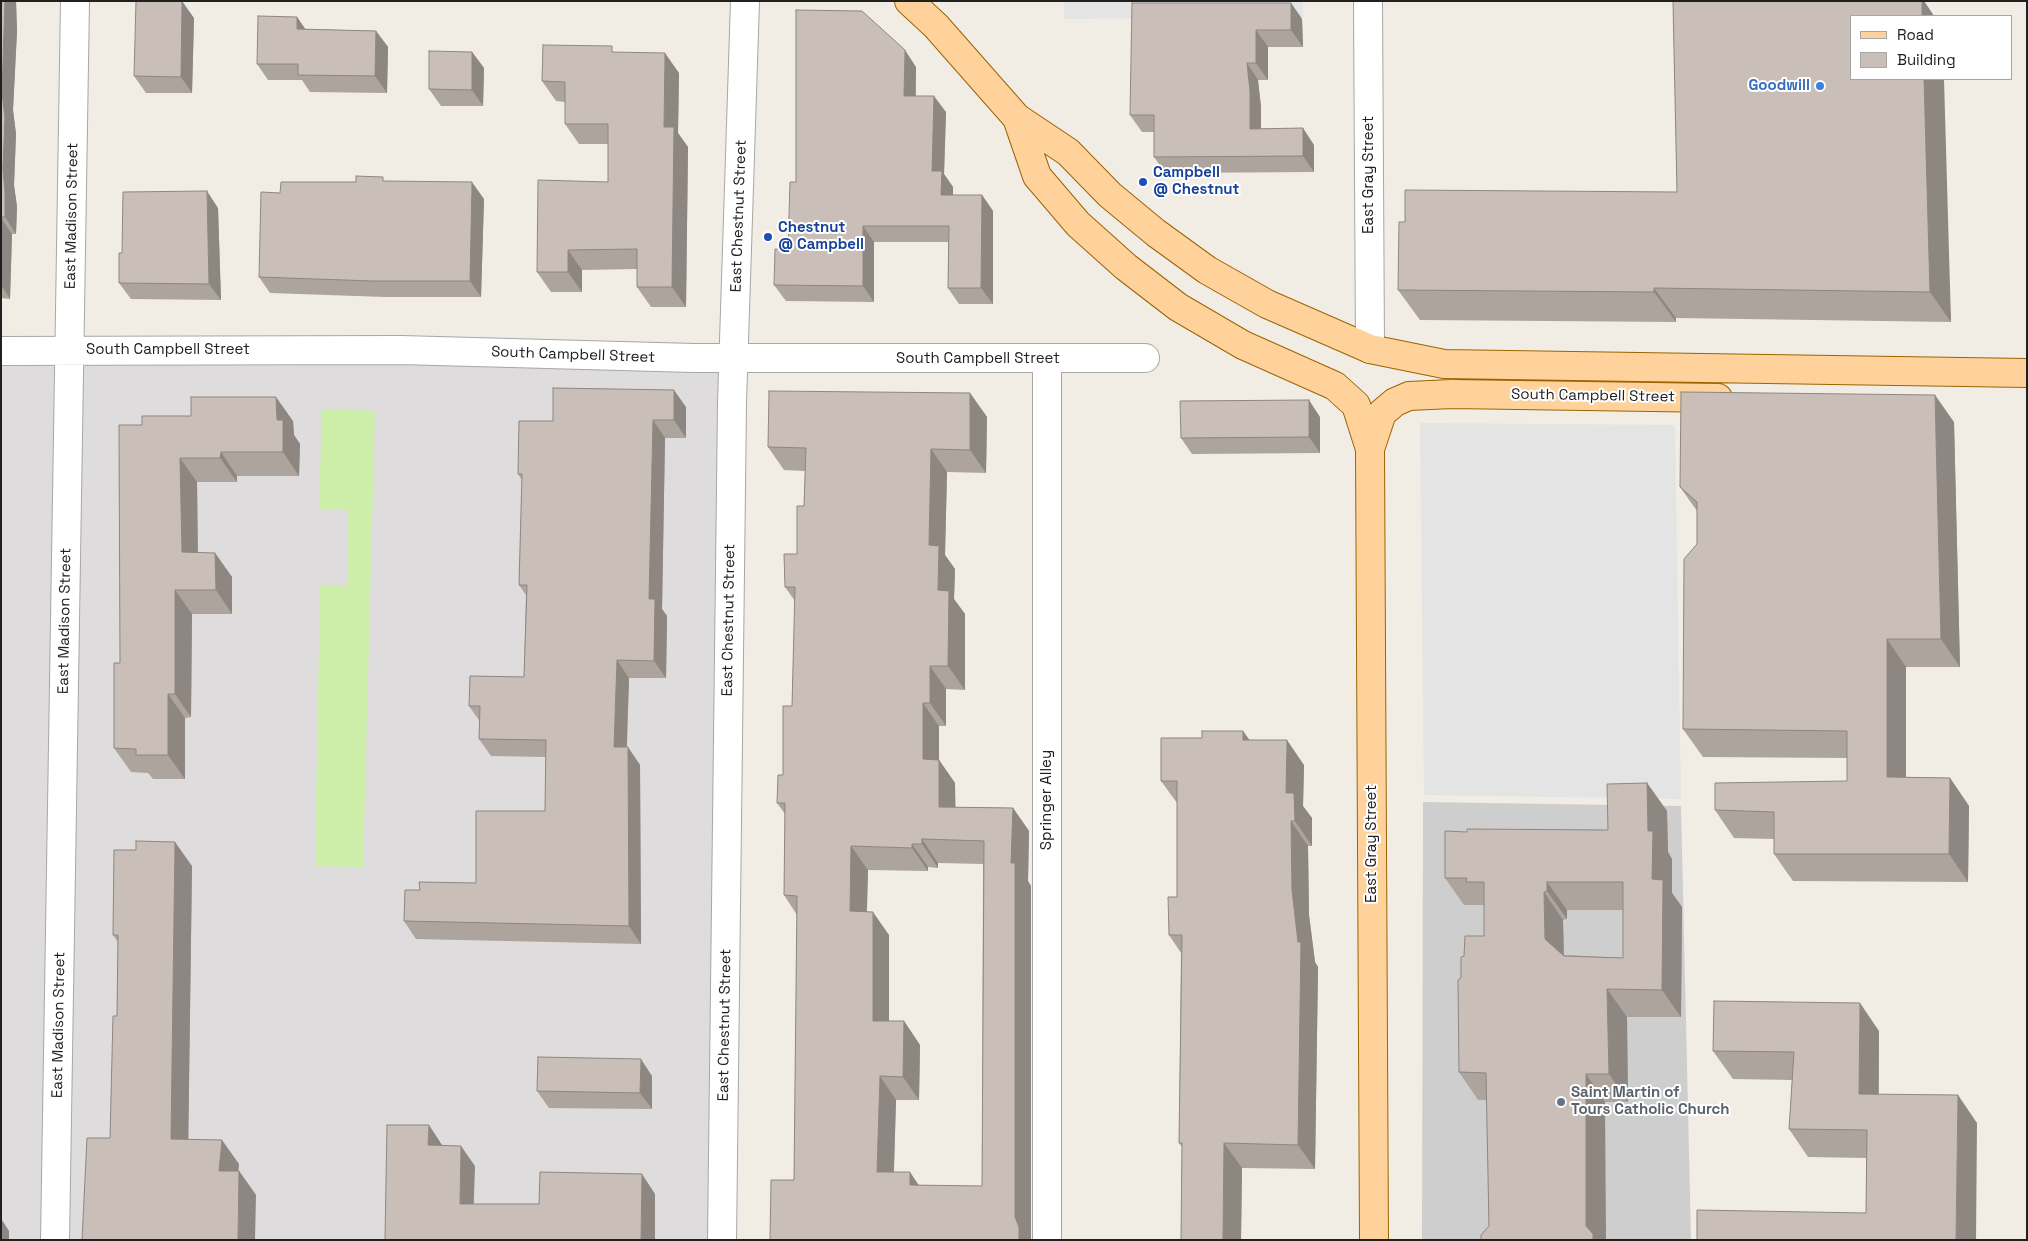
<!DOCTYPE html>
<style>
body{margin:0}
#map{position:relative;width:2028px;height:1241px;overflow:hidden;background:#f1ede5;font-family:"Space Grotesk",sans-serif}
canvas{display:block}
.frame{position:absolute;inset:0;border:2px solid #202020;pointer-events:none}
.legend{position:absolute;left:1850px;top:15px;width:162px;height:65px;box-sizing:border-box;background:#fff;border:1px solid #a6a6a6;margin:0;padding:6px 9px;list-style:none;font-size:15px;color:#202020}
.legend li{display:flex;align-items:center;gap:10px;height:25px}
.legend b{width:25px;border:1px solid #a6a6a6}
</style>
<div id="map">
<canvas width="2028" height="1241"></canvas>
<div class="frame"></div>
<ul class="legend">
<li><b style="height:6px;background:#ffd29c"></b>Road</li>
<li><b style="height:14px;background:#c9bfb8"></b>Building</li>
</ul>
</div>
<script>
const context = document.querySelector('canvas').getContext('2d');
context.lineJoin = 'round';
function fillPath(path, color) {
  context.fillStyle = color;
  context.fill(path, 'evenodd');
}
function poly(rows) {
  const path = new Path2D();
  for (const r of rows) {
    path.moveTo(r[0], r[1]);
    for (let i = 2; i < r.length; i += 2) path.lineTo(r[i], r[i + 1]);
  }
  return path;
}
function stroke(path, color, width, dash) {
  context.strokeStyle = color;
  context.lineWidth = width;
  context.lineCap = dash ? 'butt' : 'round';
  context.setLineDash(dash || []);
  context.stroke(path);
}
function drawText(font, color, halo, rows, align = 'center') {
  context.font = font + ' "Space Grotesk",sans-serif';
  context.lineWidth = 4;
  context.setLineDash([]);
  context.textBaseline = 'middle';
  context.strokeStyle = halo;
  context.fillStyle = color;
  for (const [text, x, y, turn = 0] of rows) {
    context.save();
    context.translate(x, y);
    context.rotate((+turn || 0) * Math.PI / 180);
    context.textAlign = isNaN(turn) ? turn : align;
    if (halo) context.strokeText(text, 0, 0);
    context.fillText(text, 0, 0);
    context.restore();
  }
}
fillPath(poly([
 [1,349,733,358,721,1240,1,1240]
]), '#dedcdc');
fillPath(poly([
 [1423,802,1681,806,1691,1240,1422,1240]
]), '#cecece');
fillPath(poly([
 [322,409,375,411,363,867,315,866,320,586,347,585,348,509,319,509]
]), '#cceea8');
fillPath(poly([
 [1064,1,1303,1,1303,17,1064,19],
 [1420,423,1675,425,1681,799,1424,795]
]), '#e4e4e4');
const minor = poly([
 [1368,1,1370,349],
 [1,351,401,350,694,358,1145,358],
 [1047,359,1047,1240],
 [55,1240,75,1],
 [722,1240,732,403,745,1]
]);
const major = poly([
 [909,1,936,26,1017,118,1068,152,1110,195,1156,233,1207,270,1267,304,1370,349,1444,364,2027,373],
 [1017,118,1037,176,1078,224,1126,267,1178,307,1243,345,1335,386,1356,405,1370,449,1374,1240],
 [1370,449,1382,413,1395,402,1409,396,1452,394,1718,398]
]);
stroke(minor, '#a7a7a7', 30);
stroke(major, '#9b6400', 30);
stroke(minor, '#fff', 28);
stroke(major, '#ffd29c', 28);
fillPath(poly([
 [1,1,16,1,17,31,13,110,16,134,14,185,17,207,16,234,12,234,10,299,1,298],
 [1673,1,1924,1,1934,16,1951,322,1676,318,1676,322,1420,320,1398,290,1405,222,1677,192],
 [1291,3,1302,19,1303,47,1268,47,1268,80,1258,80,1261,107,1261,129,1314,145,1314,172,1165,173,1154,157,1154,132,1142,132,1130,115],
 [297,17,305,29,376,31,388,47,387,93,310,92,302,80,268,80,257,64],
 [194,18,192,93,146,93,134,76],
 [472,52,484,68,483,106,441,106,429,89],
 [616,52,679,73,678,133,688,147,686,307,651,307,637,287,637,269,582,270,582,292,551,292,537,272,608,182,608,144,579,144,565,124,565,102,556,101,542,81],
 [916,67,916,96,946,112,944,174,953,187,953,195,982,195,993,211,993,304,959,304,948,288,948,242,874,242,874,302,786,301,774,285,788,250,796,182],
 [387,181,484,199,481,297,385,297,270,293,259,277,280,193,356,182],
 [218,208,221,300,131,299,119,283,122,253],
 [970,393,987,417,986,473,947,472,945,555,955,569,954,599,965,614,965,690,946,689,946,726,939,726,939,760,955,783,955,807,1013,808,1029,831,1028,881,1031,886,1031,1240,794,1180,797,915,784,895,785,814,777,803,783,775,792,706,795,601,785,587,797,554,804,506,805,471,784,470,768,447],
 [938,863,983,864,982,1186,919,1185,894,1172,896,1100,919,1100,920,1045,904,1021,889,1021,889,935,867,912,868,870,928,871,928,867,938,868],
 [686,407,686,438,665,438,662,609,667,616,666,678,629,678,627,747,640,765,641,944,416,939,404,921,420,890,476,883,545,811,546,757,491,756,479,739,479,720,469,706,524,677,526,595,519,585,522,480,518,474,553,421],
 [1320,417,1320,453,1192,454,1181,438],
 [293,421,294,435,300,444,299,476,237,476,237,482,197,482,198,553,215,553,232,577,232,614,192,614,191,717,185,718,185,779,153,779,148,773,131,772,114,748,120,663,142,425],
 [1954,422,1960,667,1906,667,1906,777,1950,778,1969,806,1968,882,1793,881,1774,854,1774,839,1734,838,1715,810,1847,781,1847,758,1703,757,1683,729,1697,544,1697,511,1680,487],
 [1243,731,1249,740,1304,765,1303,806,1312,818,1312,846,1308,846,1309,915,1315,962,1318,967,1315,1169,1242,1168,1241,1240,1181,1240,1182,1147,1179,1143,1181,953,1169,935,1177,897,1177,803,1161,781,1202,738],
 [1647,783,1667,811,1668,852,1672,859,1672,893,1682,907,1681,1017,1627,1017,1628,1102,1605,1102,1489,1226,1487,1100,1478,1100,1459,1072,1461,978,1464,956,1484,936,1484,906,1483,905,1464,905,1445,878,1608,830],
 [1567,910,1623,910,1623,958,1564,955,1563,920,1567,919],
 [192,866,188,1140,239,1164,238,1171,239,1171,256,1195,110,1138,117,1016,118,942,113,935],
 [1879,1031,1879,1094,1977,1123,1866,1213,1866,1158,1808,1157,1789,1129,1792,1080,1733,1079,1713,1051],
 [652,1076,652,1109,549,1108,537,1091]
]), '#ada49e');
fillPath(poly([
 [5,1,16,1,17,31,13,110,16,134,14,185,17,207,16,234,5,217,3,169,2,93],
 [182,1,194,18,192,93,181,77],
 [1922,1,1924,1,1934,16,1922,16],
 [1291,3,1302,19,1303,47,1291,30],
 [297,17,308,33,297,29],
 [1256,30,1268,47,1268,80,1256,63],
 [376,31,388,47,387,93,375,76],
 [905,50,916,67,915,112,904,96],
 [472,52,484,68,483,106,472,90],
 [665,53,679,73,678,133,688,147,686,307,672,287,664,127],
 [1247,63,1258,80,1261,107,1261,145,1250,129],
 [1924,79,1944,79,1951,322,1930,292],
 [934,96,946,112,944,174,953,187,953,212,941,195,932,171],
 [1303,128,1314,145,1314,172,1303,156],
 [472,182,484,199,481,297,470,281],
 [207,191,218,208,221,300,209,284],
 [982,195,993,211,993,304,981,288],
 [1,218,12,234,10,299,1,285],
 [863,226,874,242,874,302,863,286],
 [568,250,582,270,582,292,568,272],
 [1654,288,1676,318,1676,322,1654,292],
 [674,390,686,407,686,438,674,420],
 [970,393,987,417,986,473,970,450],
 [1935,395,1954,422,1960,667,1941,639],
 [276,397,293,421,294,435,300,444,299,476,283,452,277,420],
 [1309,400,1320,417,1320,453,1309,437],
 [653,420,665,438,662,609,667,616,666,678,654,661,649,599],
 [931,449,947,472,945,555,955,569,954,599,965,614,965,690,948,666,938,590,929,545],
 [221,452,237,476,237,482,220,458],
 [180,458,197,482,198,576,182,552],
 [215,553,232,577,232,614,216,590],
 [175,590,192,614,191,717,175,694],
 [1887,639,1906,667,1906,805,1887,777],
 [617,660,629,678,626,764,614,747],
 [930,666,946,689,946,726,930,703],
 [168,694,185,718,185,779,168,755],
 [923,703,939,726,939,760,955,783,956,830,939,807,923,759],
 [1243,731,1261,756,1243,740],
 [1287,740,1304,765,1303,806,1312,818,1312,846,1295,821,1286,793],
 [628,747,640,765,641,944,629,926],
 [1950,778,1969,806,1968,882,1949,854],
 [1647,783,1667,811,1668,852,1672,859,1672,893,1682,907,1681,1017,1662,990,1648,831],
 [1013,808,1029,831,1028,881,1031,886,1031,1240,1019,1240,1015,1217,1011,863],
 [1291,821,1308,846,1309,915,1315,962,1318,967,1315,1169,1298,1145,1298,942,1292,890],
 [922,839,938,863,938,868,922,844],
 [175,842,192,866,188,1163,171,1139],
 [912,844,928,867,928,871,912,848],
 [851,846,868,870,866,934,850,911],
 [1547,882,1567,910,1567,919,1547,891],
 [1544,892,1563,920,1564,966,1545,939],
 [873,912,889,935,889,1044,873,1021],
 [1607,989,1627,1017,1628,1102,1609,1074],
 [1860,1003,1879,1031,1878,1122,1859,1094],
 [904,1021,920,1045,919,1100,903,1077],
 [641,1059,652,1076,652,1109,640,1093],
 [1586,1074,1605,1102,1606,1240,1593,1240,1586,1226],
 [880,1076,896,1100,893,1195,877,1172],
 [1958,1095,1977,1123,1976,1240,1957,1240,1956,1239],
 [429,1125,442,1145,442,1165,428,1145],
 [222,1140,239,1164,236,1195,219,1171],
 [1224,1143,1242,1168,1241,1240,1223,1240],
 [461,1146,475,1166,473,1224,460,1204],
 [239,1171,256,1195,255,1240,238,1240],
 [910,1172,926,1196,910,1185],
 [642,1174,655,1194,655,1240,641,1240],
 [1,1214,2,1220,9,1231,9,1240,1,1240]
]), '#8d8681');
const building = poly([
 [1,1,5,1,2,93,5,117,3,169,5,191,5,217,1,217,1,1],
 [136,1,182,1,181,77,134,76,136,1],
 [1673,1,1922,1,1922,16,1852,16,1852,79,1924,79,1930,292,1654,288,1654,292,1398,290,1399,222,1405,222,1405,190,1677,192,1673,1],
 [1132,3,1291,3,1291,30,1256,30,1256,63,1247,63,1250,91,1250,129,1303,128,1303,156,1154,157,1154,115,1130,115,1132,3],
 [796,10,862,11,905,50,904,96,934,96,932,171,942,171,941,195,982,195,981,288,948,288,949,226,863,226,863,286,774,285,775,249,788,250,790,182,796,182,796,10],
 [258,16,297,17,297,29,376,31,375,76,298,75,298,64,257,64,258,16],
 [543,45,612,46,612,52,665,53,664,127,674,127,672,287,637,287,637,249,568,250,568,272,537,272,538,180,608,182,608,124,565,124,565,82,542,81,543,45],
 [429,51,472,52,472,90,429,89,429,51],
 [356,176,383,177,383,181,472,182,470,281,373,281,259,277,261,192,280,193,281,182,356,182,356,176],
 [207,191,209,284,119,283,119,253,122,253,123,192,207,191],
 [553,388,674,390,674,420,653,420,649,599,655,599,654,661,617,660,614,747,628,747,629,926,404,921,405,890,420,890,419,882,476,883,476,811,545,811,546,740,479,739,480,706,469,706,470,676,524,677,527,585,519,585,522,474,518,474,519,421,553,421,553,388],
 [769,391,970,393,970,450,931,449,929,545,939,546,938,590,949,591,948,666,930,666,930,703,923,703,923,759,939,760,939,807,1013,808,1011,863,1015,863,1015,1217,1019,1227,1019,1240,770,1240,771,1180,794,1180,797,896,784,895,785,803,777,803,778,775,783,775,783,706,792,706,795,587,785,587,784,554,797,554,797,506,804,506,806,448,768,447,769,391],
 [922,839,984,841,982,1186,910,1185,910,1172,877,1172,880,1076,903,1077,904,1021,873,1021,873,912,850,911,851,846,912,848,912,844,922,844,922,839],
 [1681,392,1935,395,1941,639,1887,639,1887,777,1950,778,1949,854,1774,854,1774,812,1715,810,1715,783,1847,781,1847,731,1683,729,1684,559,1697,544,1697,502,1680,487,1681,392],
 [191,397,276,397,277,420,283,420,283,452,221,452,220,458,180,458,182,552,215,553,216,590,175,590,175,694,168,694,168,755,136,755,136,749,114,748,114,663,120,663,119,425,142,425,142,416,191,416,191,397],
 [1309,400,1309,437,1181,438,1180,401,1309,400],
 [1202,731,1243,731,1243,740,1287,740,1286,793,1294,793,1295,821,1291,821,1292,890,1298,942,1301,942,1298,1145,1224,1143,1223,1240,1181,1240,1182,1143,1179,1143,1182,935,1169,935,1168,897,1177,897,1177,781,1161,781,1161,738,1202,738,1202,731],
 [1647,783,1648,831,1653,831,1652,879,1663,880,1662,990,1607,989,1609,1074,1586,1074,1586,1226,1593,1234,1593,1240,1481,1240,1481,1235,1489,1226,1486,1073,1459,1072,1458,980,1461,978,1461,957,1464,956,1465,936,1484,936,1484,882,1466,882,1467,878,1445,878,1445,831,1467,832,1467,829,1608,830,1607,784,1647,783],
 [1547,882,1623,882,1623,958,1564,956,1545,939,1544,892,1547,891,1547,882],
 [136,841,175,842,171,1139,222,1140,219,1171,239,1171,238,1240,82,1240,87,1138,110,1138,113,1016,117,1016,118,935,113,935,114,850,136,850,136,841],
 [1714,1001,1860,1003,1859,1094,1958,1095,1956,1239,1958,1240,1697,1240,1697,1210,1866,1213,1867,1130,1789,1129,1794,1052,1713,1051,1714,1001],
 [538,1057,641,1059,640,1093,537,1091,538,1057],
 [387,1125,429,1125,428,1145,461,1146,460,1204,539,1204,540,1172,642,1174,641,1240,385,1240,387,1125]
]);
fillPath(building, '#c9bfb8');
stroke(building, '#8d8681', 1);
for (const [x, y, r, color] of [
 [1820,86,5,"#3f7fe0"],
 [1143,182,5,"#1a4fb4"],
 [768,237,5,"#1a4fb4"],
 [1561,1102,5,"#6b7280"]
]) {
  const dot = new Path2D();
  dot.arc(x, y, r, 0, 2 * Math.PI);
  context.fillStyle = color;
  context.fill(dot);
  stroke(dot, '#fff', 2);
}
drawText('bold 15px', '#366cbe', '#fff', [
 ["Goodwill",1810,86]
], 'right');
drawText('bold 15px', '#164399', '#fff', [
 ["Campbell",1153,173],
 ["@ Chestnut",1153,190],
 ["Chestnut",778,228],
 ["@ Campbell",778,245]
], 'left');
drawText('15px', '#202020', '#fff', [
 ["East Gray Street",1369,175,-90],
 ["East Madison Street",72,216,-89],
 ["East Chestnut Street",739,216,-88],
 ["South Campbell Street",168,350],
 ["South Campbell Street",573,355,2],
 ["South Campbell Street",978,359],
 ["South Campbell Street",1593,396,1],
 ["East Chestnut Street",729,620,-89],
 ["East Madison Street",65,621,-89],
 ["Springer Alley",1047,800,-90],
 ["East Gray Street",1372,844,-90],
 ["East Madison Street",59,1025,-89],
 ["East Chestnut Street",725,1025,-89]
]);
drawText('bold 15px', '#5b616d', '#fff', [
 ["Saint Martin of",1571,1093],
 ["Tours Catholic Church",1571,1110]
], 'left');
</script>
